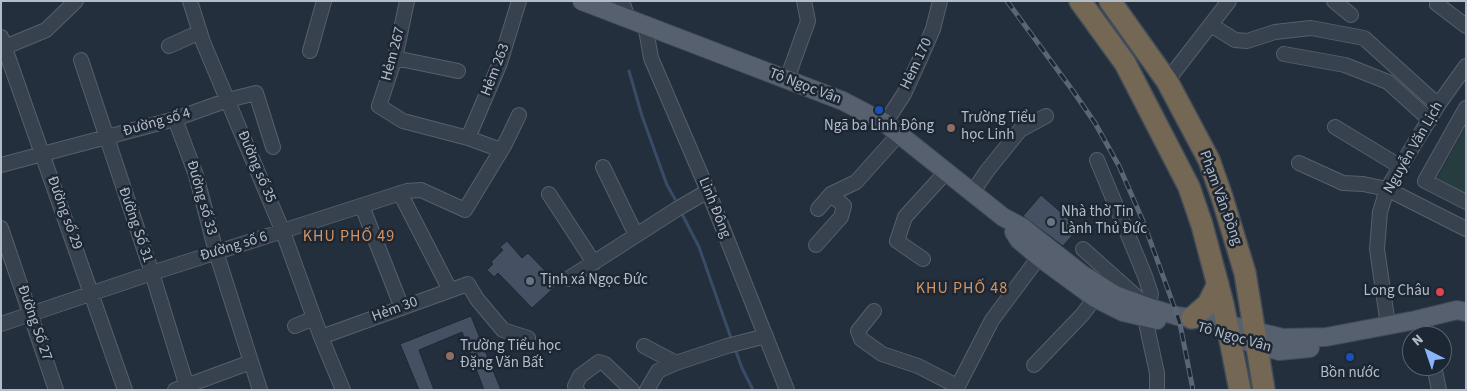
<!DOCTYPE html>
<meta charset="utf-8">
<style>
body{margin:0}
#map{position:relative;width:1467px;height:391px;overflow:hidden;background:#242f3e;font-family:"Source Sans 3",sans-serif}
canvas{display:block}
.frame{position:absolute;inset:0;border:2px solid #b4bcc9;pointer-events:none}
.north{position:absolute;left:1402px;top:326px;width:50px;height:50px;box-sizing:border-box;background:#1d2633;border:1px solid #59626f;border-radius:50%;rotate:319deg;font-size:14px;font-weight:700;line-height:20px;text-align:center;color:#b4bcc9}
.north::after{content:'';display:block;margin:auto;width:18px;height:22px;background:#8ab4f8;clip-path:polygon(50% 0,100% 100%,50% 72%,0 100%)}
</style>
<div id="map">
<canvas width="1467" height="391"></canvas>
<div class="frame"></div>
<div class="north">N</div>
</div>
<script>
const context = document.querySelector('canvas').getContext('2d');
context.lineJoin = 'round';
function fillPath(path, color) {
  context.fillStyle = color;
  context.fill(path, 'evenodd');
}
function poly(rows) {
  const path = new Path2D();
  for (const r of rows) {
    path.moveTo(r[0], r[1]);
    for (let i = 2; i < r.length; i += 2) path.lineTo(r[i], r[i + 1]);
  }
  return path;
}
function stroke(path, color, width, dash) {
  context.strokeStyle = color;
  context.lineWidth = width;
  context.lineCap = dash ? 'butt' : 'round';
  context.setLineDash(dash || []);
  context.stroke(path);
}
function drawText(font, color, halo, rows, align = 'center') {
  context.font = font + ' "Source Sans 3",sans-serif';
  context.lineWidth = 5;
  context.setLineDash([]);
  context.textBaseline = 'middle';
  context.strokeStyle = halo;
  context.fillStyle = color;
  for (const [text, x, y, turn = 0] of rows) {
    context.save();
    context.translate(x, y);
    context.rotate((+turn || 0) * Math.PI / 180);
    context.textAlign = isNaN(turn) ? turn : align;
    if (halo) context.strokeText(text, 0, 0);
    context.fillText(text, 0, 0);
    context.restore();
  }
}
fillPath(poly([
 [1466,126,1466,194,1437,178]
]), '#263c3f');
stroke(poly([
 [629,71,642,116,667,185,675,199],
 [683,216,699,247,732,341],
 [735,349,742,368,753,390]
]), '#394c67', 3);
const building = poly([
 [1041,195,1079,228,1063,246,1023,216,1041,195],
 [507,241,522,258,528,253,558,284,532,308,498,273,494,277,487,270,493,264,491,262,503,250,500,247,507,241],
 [471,316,501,390,484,390,462,332,419,350,434,390,419,390,400,344,471,316]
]);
fillPath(building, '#455162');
stroke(building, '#1f2835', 1);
const minor = poly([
 [190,1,203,42,283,232,321,337,343,390],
 [407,1,395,58,379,106,403,121,468,138,501,150],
 [622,1,628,18],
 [1334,1,1351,15],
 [1438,1,1437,4,1466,26],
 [645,24,651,58,708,191,787,390],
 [1211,25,1235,40,1247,41,1275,32,1311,28,1364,38,1438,105],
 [1,37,125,390],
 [169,46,200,32],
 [5,47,46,30,76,1],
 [310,51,324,1],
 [1284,54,1345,65,1388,82,1430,120],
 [395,58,458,71],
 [81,60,152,273,188,390],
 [787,79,808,21,804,1],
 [1167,81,1229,1],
 [1466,108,1425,181,1466,202],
 [175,119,196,175,216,252,260,390],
 [885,123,904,94,920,59,933,29,940,1],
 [1335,127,1401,167],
 [468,138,500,63,519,1],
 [1299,163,1343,183,1363,184,1387,189,1466,229],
 [1,165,175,119,228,100,256,93,273,147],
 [603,167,636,235],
 [400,193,450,290],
 [972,193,987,171,1020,130,1046,116],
 [549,194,594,263],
 [362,206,402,308],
 [818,209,831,194,856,182,899,134],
 [1,228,56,390],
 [816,245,841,217,844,206,831,194],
 [1083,249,1148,307,1151,294,1145,276,1097,160],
 [923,259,897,241,905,217,946,172],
 [568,279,677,209,708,191],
 [874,311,858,331,861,339,882,354,918,366,957,386],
 [1145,318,1157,373,1157,390],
 [1,324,152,273,407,191,421,190,465,210,505,144,519,115],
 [1388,325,1377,249,1380,212,1387,189,1438,105,1466,66],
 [295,326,314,318],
 [1425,327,1427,336],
 [321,337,468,284,477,299,503,330,528,338],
 [644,346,676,363],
 [1034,365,1082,315,1095,298],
 [1434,366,1439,390],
 [175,390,251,362],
 [577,390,575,386,580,376,599,362,605,364,632,390],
 [647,390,658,371,676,363,727,346,766,336],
 [956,390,992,320,1039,257]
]);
const major = poly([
 [582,1,843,101,885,123,1003,217,1022,227,1083,275,1115,295,1148,307,1177,316,1213,321,1283,338,1326,337,1416,320,1457,310,1466,312],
 [1014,232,1019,240,1039,257,1095,298,1123,312,1157,320],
 [1248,342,1279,351,1310,348]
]);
const highway = poly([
 [1080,1,1125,63,1189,187,1202,225,1223,304,1240,390],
 [1110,1,1167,81,1209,160,1222,197,1245,273,1264,390],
 [1192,318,1208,304,1218,284]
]);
stroke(minor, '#565f6c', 16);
stroke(major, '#414a57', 20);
stroke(highway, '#434c59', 24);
stroke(minor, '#38414e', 14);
stroke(major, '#56606e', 18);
stroke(highway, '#746855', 21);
const rail = poly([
 [1007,1,1073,91,1095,123,1119,166,1143,221,1175,309,1180,324,1193,390]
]);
stroke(rail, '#5a6575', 5);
stroke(rail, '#1d2633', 3, [9]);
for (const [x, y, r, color] of [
 [879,110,5,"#1a4fb4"],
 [951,128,5,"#8d6e63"],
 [1051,222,5,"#6b7280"],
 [530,281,5,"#6b7280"],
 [1440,292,5,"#e0444e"],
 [450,356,5,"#8d6e63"],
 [1350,357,5,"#1a4fb4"]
]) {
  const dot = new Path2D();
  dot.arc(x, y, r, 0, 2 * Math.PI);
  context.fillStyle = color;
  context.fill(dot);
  stroke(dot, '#1d2633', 2);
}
drawText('15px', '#b4bcc9', '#1d2633', [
 ["Hẻm 267",394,54,-75],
 ["Hẻm 170",917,64,-65],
 ["Hẻm 263",496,70,-69],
 ["Tô Ngọc Vân",805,87,21],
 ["Đường số 4",157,123,-16],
 ["Nguyễn Văn Lịch",1414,148,-60],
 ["Đường số 35",256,167,67],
 ["Đường số 33",201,198,74],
 ["Phạm Văn Đồng",1220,198,70],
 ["Linh Đông",714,208,68],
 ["Đường số 29",64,213,70],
 ["Đường Số 31",135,225,71],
 ["Đường số 6",234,247,-17],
 ["Hẻm 30",395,310,-20],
 ["Đường Số 27",34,323,71],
 ["Tô Ngọc Vân",1234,338,16]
]);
drawText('15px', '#b4bcc9', '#1d2633', [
 ["Trường Tiểu",961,119],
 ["học Linh",961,136],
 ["Ngã ba Linh Đông",879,127,"center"],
 ["Nhà thờ Tin",1061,213],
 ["Lành Thủ Đức",1061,230],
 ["Tịnh xá Ngọc Đức",540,281],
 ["Long Châu",1430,292,"right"],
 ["Trường Tiểu học",460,347],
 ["Đặng Văn Bất",460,364],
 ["Bồn nước",1350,374,"center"]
], 'left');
context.letterSpacing = '1px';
drawText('16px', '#d59563', '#1d2633', [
 ["KHU PHỐ 49",349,237],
 ["KHU PHỐ 48",962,289]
]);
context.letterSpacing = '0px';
</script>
